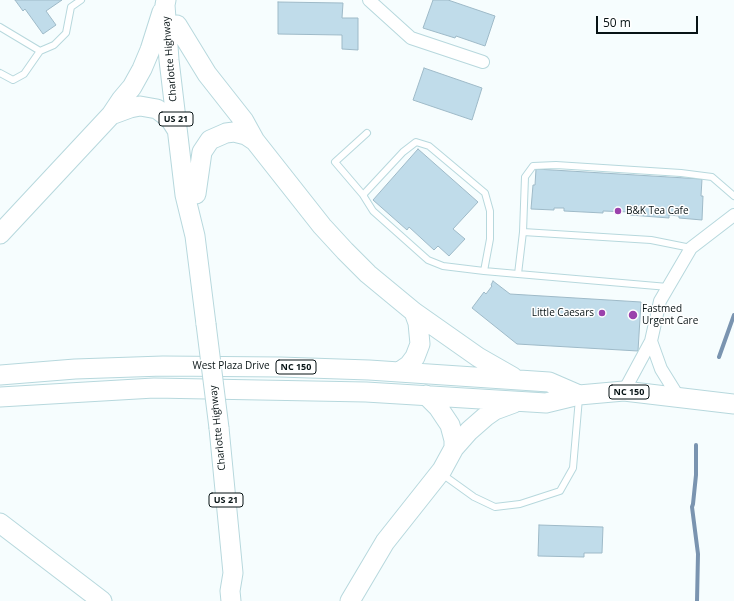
<!DOCTYPE html>
<style>
body{margin:0}
#map{position:relative;width:734px;height:601px;overflow:hidden;background:#f6fdfe;font-family:"Open Sans",sans-serif}
canvas{display:block}
.scale{position:absolute;left:596px;top:16px;width:102px;height:18px;box-sizing:border-box;border:2px solid #071315;border-top:0;padding-left:5px;font-size:12px;line-height:14px;white-space:nowrap;color:#071315;-webkit-text-stroke:3px #fff;paint-order:stroke}
</style>
<div id="map">
<canvas width="734" height="601"></canvas>
<div class="scale">50 m</div>
</div>
<script>
const context = document.querySelector('canvas').getContext('2d');
context.lineJoin = 'round';
function poly(rows) {
  const path = new Path2D();
  for (const r of rows) {
    path.moveTo(r[0], r[1]);
    for (let i = 2; i < r.length; i += 2) path.lineTo(r[i], r[i + 1]);
  }
  return path;
}
function stroke(path, color, width, dash) {
  context.strokeStyle = color;
  context.lineWidth = width;
  context.lineCap = dash ? 'butt' : 'round';
  context.setLineDash(dash || []);
  context.stroke(path);
}
function fillPath(path, color) {
  context.fillStyle = color;
  context.fill(path, 'evenodd');
}
function drawText(font, color, halo, rows, align = 'center') {
  context.font = font + ' "Open Sans",sans-serif';
  context.lineWidth = 3;
  context.setLineDash([]);
  context.textBaseline = 'middle';
  context.strokeStyle = halo;
  context.fillStyle = color;
  for (const [text, x, y, turn = 0] of rows) {
    context.save();
    context.translate(x, y);
    context.rotate((+turn || 0) * Math.PI / 180);
    context.textAlign = isNaN(turn) ? turn : align;
    if (halo) context.strokeText(text, 0, 0);
    context.fillText(text, 0, 0);
    context.restore();
  }
}
stroke(poly([
 [719,357,734,315],
 [696,445,696,475,693,504,692,507,698,554,697,601]
]), '#7a94b0', 4);
const building = poly([
 [15,0,62,0,46,11,56,25,43,34,25,9,23,11,15,0],
 [433,0,448,0,495,16,485,46,456,36,455,38,423,28,433,0],
 [278,2,343,3,342,18,358,18,358,50,342,49,342,35,278,34,278,2],
 [424,68,482,88,472,120,413,100,424,68],
 [418,149,478,202,453,229,465,239,449,256,438,246,434,250,409,227,407,230,373,200,418,149],
 [536,169,702,179,701,196,703,196,702,220,679,218,679,216,669,215,669,218,630,215,630,212,603,211,603,213,564,211,564,208,554,208,554,210,531,209,533,185,535,185,536,169],
 [493,281,510,294,641,302,638,351,517,344,472,308,484,292,486,294,492,286,491,285,493,281],
 [539,525,603,527,602,553,584,553,584,557,538,556,539,525]
]);
fillPath(building, '#c0dcea');
stroke(building, '#9ebac8', 1);
const lane = poly([
 [0,27,40,51],
 [0,73,13,80,24,74,40,51,54,45,66,33,71,7,81,0],
 [364,196,335,162,367,133],
 [523,232,525,177,533,166,556,165,681,173,712,177,734,196],
 [484,271,490,239,490,211,485,193,429,146,416,142,403,152,363,195,373,211,428,260,443,266,484,271,518,274],
 [668,287,518,274,523,232,651,240,691,248],
 [442,474,474,497,495,507,520,504,560,491,573,468,579,398]
]);
const street = poly([
 [369,0,411,38,483,62],
 [651,341,661,369,679,398],
 [624,391,651,341,660,301,691,248,734,215]
]);
const primary = poly([
 [166,0,165,5,169,60,185,195,195,236,206,324],
 [177,25,207,74,244,121,255,141,322,226,345,251,368,274,414,312,478,357,513,377],
 [111,115,130,108,140,106,157,109,170,119,177,130],
 [196,194,202,152,210,140,226,133,234,132,246,135,255,141],
 [0,234,111,115,121,100,132,87,142,69,150,50,162,12],
 [399,372,409,365,415,357,420,344,418,323,414,312],
 [0,375,75,369,163,366,280,367,369,370,549,382,579,395],
 [426,395,438,407,450,425,454,440,454,448],
 [0,397,154,388,366,392,546,403,579,395,624,391,734,404],
 [219,428,233,573,230,591,231,601],
 [0,523,102,601],
 [350,601,385,542,442,470,454,448,469,431,485,417,495,410,514,403]
]);
stroke(lane, '#b7d8dd', 8);
stroke(street, '#b7d8dd', 14);
stroke(primary, '#b7d8dd', 21);
stroke(lane, '#fff', 6);
stroke(street, '#fff', 12);
stroke(primary, '#fff', 19);
const primaryBridge = poly([
 [206,324,219,428]
]);
stroke(primaryBridge, '#b7d8dd', 21, []);
stroke(primaryBridge, '#fff', 19);
for (const [x, y, r, color] of [
 [618,211,4,"#9b41ac"],
 [602,313,4,"#9b41ac"],
 [633,315,5,"#9b41ac"]
]) {
  const dot = new Path2D();
  dot.arc(x, y, r, 0, 2 * Math.PI);
  context.fillStyle = color;
  context.fill(dot);
  stroke(dot, '#fff', 1.5);
}
for (const [x, y, w] of [
 [176,119,34],
 [296,367,40],
 [629,392,40],
 [226,500,34]
]) {
  const box = new Path2D();
  box.roundRect(x - w / 2, y - 7, w, 14, 3);
  context.fillStyle = '#fff';
  context.fill(box);
  stroke(box, '#071315', 1);
}
drawText('bold 9px', '#071315', null, [
 ["US 21",176,119],
 ["NC 150",296,367],
 ["NC 150",629,392],
 ["US 21",226,500]
]);
drawText('10px', '#071315', '#fff', [
 ["Charlotte Highway",170,59,-95],
 ["West Plaza Drive",231,366],
 ["Charlotte Highway",218,428,-96]
]);
drawText('10px', '#071315', '#fff', [
 ["B&K Tea Cafe",626,211],
 ["Fastmed",642,309],
 ["Urgent Care",642,321],
 ["Little Caesars",594,313,"right"]
], 'left');
</script>
